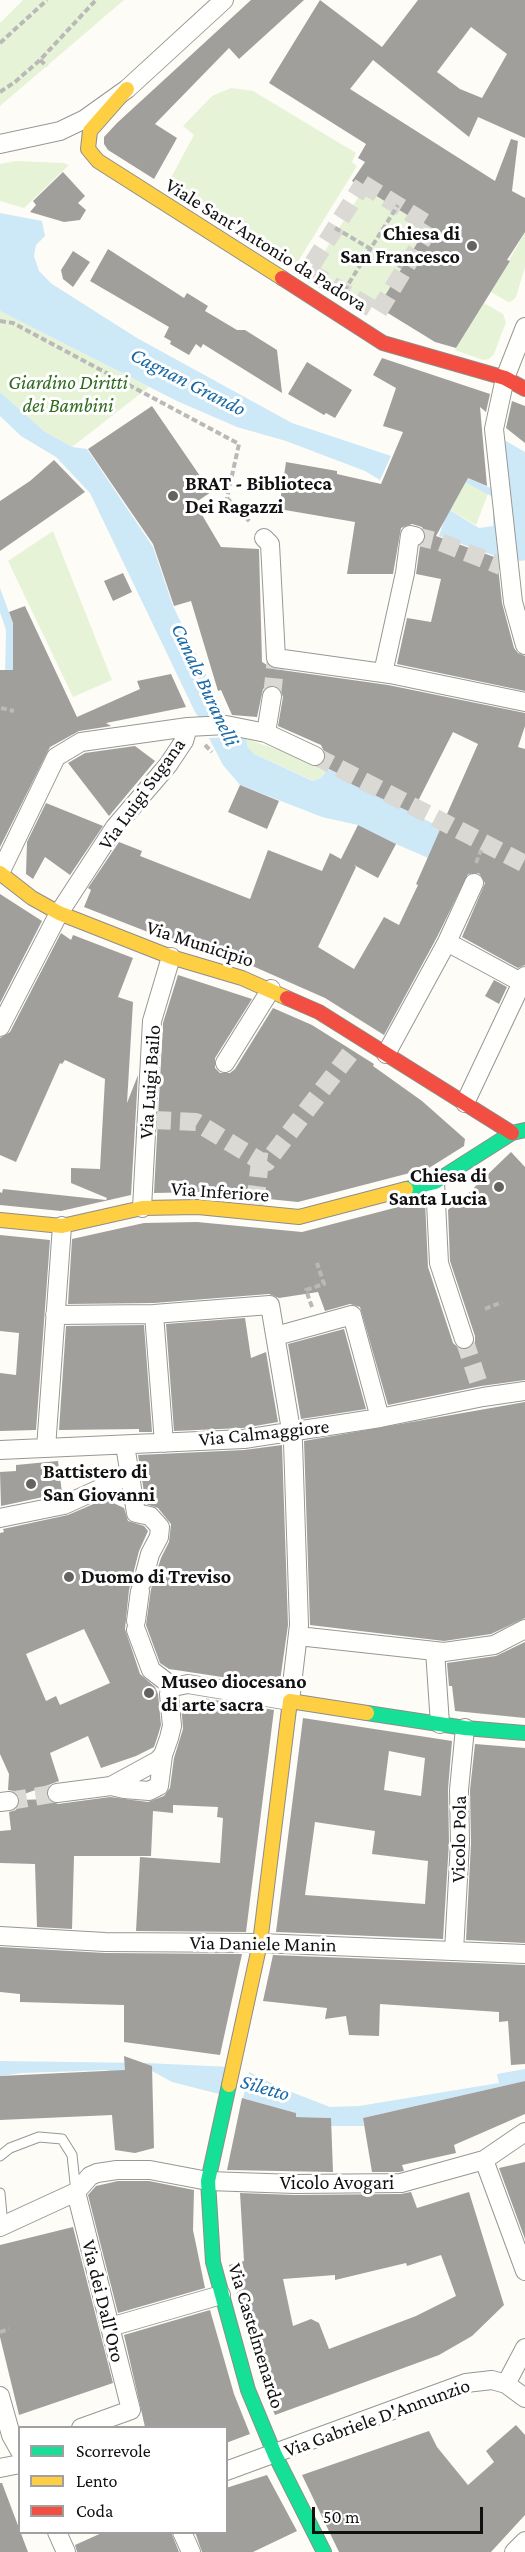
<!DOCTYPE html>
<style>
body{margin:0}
#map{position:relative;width:525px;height:2552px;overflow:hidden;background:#fdfcf7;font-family:"Crimson Pro",serif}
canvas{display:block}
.legend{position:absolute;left:18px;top:2426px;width:210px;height:108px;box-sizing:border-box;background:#fff;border:2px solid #a0a0a0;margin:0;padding:8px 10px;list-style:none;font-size:18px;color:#111}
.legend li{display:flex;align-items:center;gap:12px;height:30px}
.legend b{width:30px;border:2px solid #a0a0a0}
.scale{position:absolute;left:312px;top:2507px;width:171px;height:27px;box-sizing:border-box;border:3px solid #111;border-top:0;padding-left:8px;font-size:18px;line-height:21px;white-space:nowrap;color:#111;-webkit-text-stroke:4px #fff;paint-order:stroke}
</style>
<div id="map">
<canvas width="525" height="2552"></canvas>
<ul class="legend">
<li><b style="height:8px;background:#16e098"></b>Scorrevole</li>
<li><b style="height:8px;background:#ffcf43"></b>Lento</li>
<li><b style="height:8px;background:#f24e42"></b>Coda</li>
</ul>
<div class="scale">50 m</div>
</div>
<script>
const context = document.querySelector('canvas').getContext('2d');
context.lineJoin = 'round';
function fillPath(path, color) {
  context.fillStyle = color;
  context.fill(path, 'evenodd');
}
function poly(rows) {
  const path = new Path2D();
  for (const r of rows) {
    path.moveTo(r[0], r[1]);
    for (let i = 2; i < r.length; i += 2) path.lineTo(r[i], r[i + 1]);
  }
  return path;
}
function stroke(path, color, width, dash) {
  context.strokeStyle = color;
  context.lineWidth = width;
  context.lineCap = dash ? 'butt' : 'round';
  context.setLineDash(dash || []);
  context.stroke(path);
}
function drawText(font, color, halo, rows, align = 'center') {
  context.font = font + ' "Crimson Pro",serif';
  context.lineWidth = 6;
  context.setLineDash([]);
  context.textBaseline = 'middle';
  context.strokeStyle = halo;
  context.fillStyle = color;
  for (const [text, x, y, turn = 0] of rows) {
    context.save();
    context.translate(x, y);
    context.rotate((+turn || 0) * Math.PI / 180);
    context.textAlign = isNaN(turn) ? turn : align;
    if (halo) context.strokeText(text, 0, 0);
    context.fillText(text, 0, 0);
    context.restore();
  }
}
fillPath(poly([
 [23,0,124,0,0,106,0,23],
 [231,88,253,91,356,153,352,162,357,166,294,268,166,187,194,135,183,126,212,96],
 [16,161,63,163,69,165,24,208,0,201,0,164],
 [364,188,427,227,377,309,313,270],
 [525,232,525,267,516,297,512,301,508,302,491,292],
 [484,303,503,314,506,322,494,354,489,359,483,360,455,350],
 [0,311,149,387,72,447,44,431,0,392],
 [466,482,488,494,476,525,450,510],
 [53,531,112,680,73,697,8,561],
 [246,739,313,761,328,769,321,778,314,781,254,754,248,747]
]), '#e7f3d7');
fillPath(poly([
 [0,213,42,221,45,236,36,245,34,256,39,271,52,284,137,338,292,423,391,456,380,480,365,471,286,441,237,427,177,401,0,311],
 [0,392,44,431,72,447,87,449,153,547,173,606,227,719,201,721,195,712,90,493,56,457,21,436,0,416],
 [506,441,525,452,525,560,522,561,501,558,439,536,448,509,479,528,493,526,493,497,459,479,461,475,493,489,489,443],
 [0,588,15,629,13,702,0,715,5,677,6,630,0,612],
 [235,737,246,739,248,747,254,754,313,781,321,778,328,769,345,777,344,780,428,821,470,844,525,900,396,844,358,825,322,817,240,785,223,765,209,738],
 [0,2061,145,2063,231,2067,223,2095,172,2082,152,2071,110,2074,108,2070,22,2073,0,2076],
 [525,2069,525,2081,363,2118,364,2126,331,2126,331,2118,296,2117,296,2113,243,2098,249,2072,281,2088,330,2107,359,2106,499,2083,497,2074]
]), '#cde8f7');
fillPath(poly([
 [251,0,304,0,239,59,229,48,155,124,177,138,154,179,108,150,104,144,104,137,117,123],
 [320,0,382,47,418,0,525,0,525,138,478,117,469,137,373,60,350,89,495,181,511,139,518,141,512,191,525,198,525,232,507,260,510,261,456,348,435,342,378,307,427,227,352,181,365,162,358,158,366,144,269,83],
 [471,27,507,54,482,98,460,89,437,72],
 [63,172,85,196,78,203,86,210,80,220,64,222,30,212,36,205,33,201],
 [108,249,184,298,187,293,208,306,205,311,237,330,245,330,277,350,282,393,203,344,201,348,196,344,189,355,170,344,171,341,164,337,169,327,90,281],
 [73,251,90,262,73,287,63,279,61,270],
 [382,358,490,394,486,412,480,407,487,486,468,478,436,536,497,558,502,603,514,648,518,653,525,656,525,691,397,664,407,618,431,622,441,579,416,574,420,546,426,538,422,527,412,524,401,528,393,574,347,574,355,522,279,509,286,462,337,471,337,474,381,484,403,432,383,426,396,388,373,375],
 [307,362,352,390,335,418,326,413,324,415,288,394],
 [512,401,525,406,525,443,506,428],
 [152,406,211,492,195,503,221,547,259,549,262,662,274,669,388,685,525,713,525,726,518,747,525,749,525,965,518,968,462,937,485,883,479,873,468,874,437,937,384,1035,325,998,248,964,176,943,84,907,91,890,88,888,119,842,142,851,140,856,250,899,268,850,322,871,330,853,341,859,358,825,396,844,378,878,354,865,356,867,318,947,354,969,384,917,399,925,418,885,416,884,478,744,453,732,412,813,343,780,345,777,321,765,326,756,321,745,278,726,283,697,279,687,269,685,263,689,257,717,232,715,221,690,218,691,191,601,174,606,153,544,88,449],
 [54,460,85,492,0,551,0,501,30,481],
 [123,573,132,592,113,601,104,581],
 [25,606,77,717,140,689,137,681,171,674,186,707,106,723,111,726,79,731,50,747,0,847,0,670,13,670,13,623,9,612],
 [135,746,155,761,109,816,68,763,85,753],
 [240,785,279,801,267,829,228,812],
 [46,803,103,826,70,875,45,857,33,879,26,874,27,842],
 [0,894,42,921,0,1003],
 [61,933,71,940,73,935,133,958,118,997,133,1002,127,1103,138,1075,131,1195,61,1211,0,1205,0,1192,2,1193,3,1189,106,1200,107,1198,71,1183,71,1168,100,1169,105,1079,65,1060,62,1064,60,1063,16,1162,0,1155,0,1038,10,1032],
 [178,975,252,999,215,1058,215,1068,220,1073,230,1073,235,1069,273,1008,312,1025,374,1064,373,1066,422,1101,465,1139,464,1146,429,1168,298,1202,199,1192,154,1193,163,1023],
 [494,980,507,987,499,1004,485,996],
 [511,1152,525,1167,525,1380,481,1386,388,1405,360,1307,350,1304,325,1311,318,1292,279,1298,269,1294,154,1303,68,1304,72,1239,144,1223,197,1222,302,1232,425,1200,428,1267,453,1343,461,1350,468,1349,475,1342,475,1336,450,1261,448,1210,455,1202,455,1206],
 [0,1235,50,1240,36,1430,0,1431,0,1373,16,1375,19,1333,0,1331],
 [245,1318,251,1358,266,1352,278,1422,243,1428,174,1431,166,1324],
 [144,1325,152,1432,139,1432,139,1429,59,1430,66,1326],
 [344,1329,366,1409,301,1419,288,1344],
 [525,1402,525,1618,491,1634,444,1641,310,1625,304,1441],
 [282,1445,288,1625,279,1688,251,1683,255,1682,169,1669,160,1663,146,1625,151,1589,161,1558,169,1542,171,1524,158,1508,146,1504,138,1455,244,1450],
 [58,1461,62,1493,1,1506,0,1472,16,1471,16,1465],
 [105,1499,124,1508,128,1521,144,1526,148,1531,139,1551,129,1590,125,1629,140,1674,155,1687,158,1694,161,1725,158,1735,154,1747,136,1756,101,1768,88,1736,50,1753,59,1781,19,1796,14,1791,8,1790,9,1774,0,1754,0,1533,4,1532,3,1529,68,1515],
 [84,1629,110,1683,60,1705,56,1696,46,1701,26,1654],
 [525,1642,525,1718,455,1711,452,1686,449,1686,447,1663,496,1656],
 [203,1698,274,1710,246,1932,136,1931,140,1857,220,1863,223,1818,217,1817,218,1807,173,1805,173,1813,153,1811,151,1856,74,1856,72,1929,37,1927,35,1864,0,1863,0,1831,11,1830,9,1812,16,1810,20,1800,48,1799,58,1804,110,1797,148,1802,164,1796,170,1788,174,1758,183,1729,181,1704],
 [303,1718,452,1741,448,1789,449,1842,443,1939,276,1932],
 [389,1751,425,1758,421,1796,384,1790],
 [315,1822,375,1831,372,1854,428,1861,425,1904,305,1895],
 [475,1744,525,1748,525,1943,466,1940,471,1843,470,1790],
 [0,1947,105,1953,242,1954,220,2055,124,2042,124,2005,20,2002,20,1994,0,1992],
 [273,1955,525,1965,525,2064,511,2065,508,2021,499,2022,499,2012,380,2004,379,2036,349,2035,346,2016,325,2019,327,2008,263,2001],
 [124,2056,152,2066,154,2148,135,2153,115,2150,112,2115,0,2120,0,2076,125,2070],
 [525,2081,525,2114,454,2145,456,2153,402,2165,404,2171,399,2172,372,2172,363,2118],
 [242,2098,296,2113,296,2117,331,2118,333,2172,227,2170],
 [525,2162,525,2239,499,2168],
 [118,2181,149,2181,194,2190,193,2230,205,2288,118,2313,88,2195,96,2186],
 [411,2192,417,2208,469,2192,504,2305,472,2336,439,2355,275,2415,262,2385,229,2265,244,2261,240,2193,295,2195,401,2194],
 [441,2255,456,2296,416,2316,329,2349,319,2323,311,2319,293,2326,283,2279,335,2275,335,2280,406,2263,407,2266],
 [73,2227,113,2383,19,2415,0,2337,0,2245],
 [210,2310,234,2394,250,2434,226,2443,226,2427,145,2427,124,2335],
 [516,2425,525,2435,525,2515,491,2552,339,2552,302,2475,429,2431,437,2447,468,2485,494,2462,486,2451],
 [267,2475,297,2531,253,2552,202,2552,195,2532,226,2532,226,2488],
 [0,2483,2,2483,28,2552,0,2552],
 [104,2532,171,2532,179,2552,77,2552,75,2545]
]), '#a19f9c');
stroke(poly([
 [363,184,431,226,378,312,308,271,363,184],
 [415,536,440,542,501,566],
 [272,696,276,658],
 [315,756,525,864],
 [153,1120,196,1122,260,1161,267,1162,352,1051],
 [255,1204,260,1161],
 [464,1339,478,1381],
 [9,1801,57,1793]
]), '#dad9d4', 18, [18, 9]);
const lane = poly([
 [0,2156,10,2148,39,2137,62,2139,72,2155,76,2192],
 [0,2193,3,2226]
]);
const street = poly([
 [0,144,60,131,85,119,127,89,224,0],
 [525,327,505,378,494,429,513,602,525,645],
 [264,538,270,544,276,658,390,674,525,702],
 [383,673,405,573,410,535,415,536],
 [266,733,272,696],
 [0,873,56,757,81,742,188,727,226,725,266,733,315,756],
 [447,942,521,982],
 [0,1027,59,913,115,827,168,765,184,741,188,727],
 [386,1054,447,942,474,883],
 [225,1063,271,989],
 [465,1103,525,976],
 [435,1182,439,1263,464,1339],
 [142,1208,152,1021,171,957],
 [55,1315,154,1314,164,1443],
 [276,1336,352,1315,380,1418],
 [125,1445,136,1513,150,1516,160,1527,159,1537,150,1554,143,1581],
 [46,1448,62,1226],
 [0,1450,244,1439,380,1418,483,1397,525,1391],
 [0,1518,64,1505,130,1475],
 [136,1621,140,1591],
 [136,1630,151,1670,173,1687],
 [298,1636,444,1652,494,1645,525,1629],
 [435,1651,440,1724],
 [111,1786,124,1789,149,1791,159,1786,163,1755],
 [57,1793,111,1786,157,1761,163,1755,169,1738,172,1726,169,1694,173,1687,188,1684,290,1701,299,1625,293,1442,270,1305,154,1314],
 [0,1802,9,1801],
 [0,1936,105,1942,260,1943,525,1954],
 [454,1951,460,1842,459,1790,465,1728],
 [484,2160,525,2271],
 [76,2192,131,2410,81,2428],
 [0,2227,76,2192,90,2176,97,2173,117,2170,150,2170,208,2181,295,2184,401,2183,484,2160,525,2132],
 [110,2327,221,2295],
 [506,2384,525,2348],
 [0,2396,11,2435,20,2451],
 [0,2468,20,2464],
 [226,2471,466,2383,492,2380,506,2384,525,2398],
 [57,2532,66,2552],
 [182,2532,191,2552],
 [514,2552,525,2541]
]);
const fast = poly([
 [406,1189,435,1182,512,1133,525,1130],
 [367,1713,465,1728,525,1733],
 [229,2085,208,2181,213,2262,248,2390,275,2455,324,2552]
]);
const slow = poly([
 [127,89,90,131,88,149,98,161,282,278],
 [0,873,32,898,59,913,171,957,242,978,287,998],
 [0,1220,62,1226,142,1208,198,1207,299,1217,406,1189],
 [229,2085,260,1943,290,1701,367,1713]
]);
const jam = poly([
 [282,278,383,343,505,378,525,389],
 [287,998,319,1012,512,1133]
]);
stroke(lane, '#979795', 11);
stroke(street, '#979795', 20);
stroke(fast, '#8e8d8b', 16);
stroke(slow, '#8e8d8b', 16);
stroke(jam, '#8e8d8b', 16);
stroke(poly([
 [0,43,47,0],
 [40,60,47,66],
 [0,92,15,82,40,60,96,0],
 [335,228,405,269],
 [344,291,398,205],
 [0,321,13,323,239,444,227,498,251,523],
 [1,708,14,711],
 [205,745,212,752],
 [476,863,481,850],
 [312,1307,306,1290,324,1284,317,1263],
 [485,1309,502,1302],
 [0,2332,9,2329]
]), '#b9b9b8', 4, [6, 3]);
stroke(lane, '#fffffe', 9);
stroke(street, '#fffffe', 18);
stroke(fast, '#16e098', 14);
stroke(slow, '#ffcf43', 14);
stroke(jam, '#f24e42', 14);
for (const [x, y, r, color] of [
 [472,246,6,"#646362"],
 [173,496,6,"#646362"],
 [499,1187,6,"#646362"],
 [31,1484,6,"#646362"],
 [69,1577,6,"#646362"],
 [149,1693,6,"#646362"]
]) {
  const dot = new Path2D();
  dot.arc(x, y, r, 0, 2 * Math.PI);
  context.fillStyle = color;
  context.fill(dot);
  stroke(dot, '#fff', 2);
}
drawText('bold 20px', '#111', '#fff', [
 ["Chiesa di",460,234,"right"],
 ["San Francesco",460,257,"right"],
 ["BRAT - Biblioteca",185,484],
 ["Dei Ragazzi",185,507],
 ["Chiesa di",487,1176,"right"],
 ["Santa Lucia",487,1199,"right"],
 ["Battistero di",43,1472],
 ["San Giovanni",43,1495],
 ["Duomo di Treviso",81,1577],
 ["Museo diocesano",161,1682],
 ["di arte sacra",161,1705]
], 'left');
drawText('20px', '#111', '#fff', [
 ["Viale Sant'Antonio da Padova",266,245,32],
 ["Via Luigi Sugana",142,794,-54],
 ["Via Municipio",200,944,18],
 ["Via Luigi Bailo",150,1082,-86],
 ["Via Inferiore",220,1192,4],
 ["Via Calmaggiore",264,1433,-6],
 ["Vicolo Pola",459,1839,-89],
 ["Via Daniele Manin",263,1944,1],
 ["Vicolo Avogari",337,2183],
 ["Via dei Dall'Oro",103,2301,76],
 ["Via Castelmenardo",256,2336,73],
 ["Via Gabriele D'Annunzio",377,2418,-20]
]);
drawText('italic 20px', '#2f6b1f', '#fff', [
 ["Giardino Diritti",68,383],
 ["dei Bambini",68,406]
]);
drawText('italic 21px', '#1768a6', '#fff', [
 ["Cagnan Grando",188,382,27],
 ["Canale Buranelli",205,685,65],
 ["Siletto",265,2088,16]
]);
</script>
